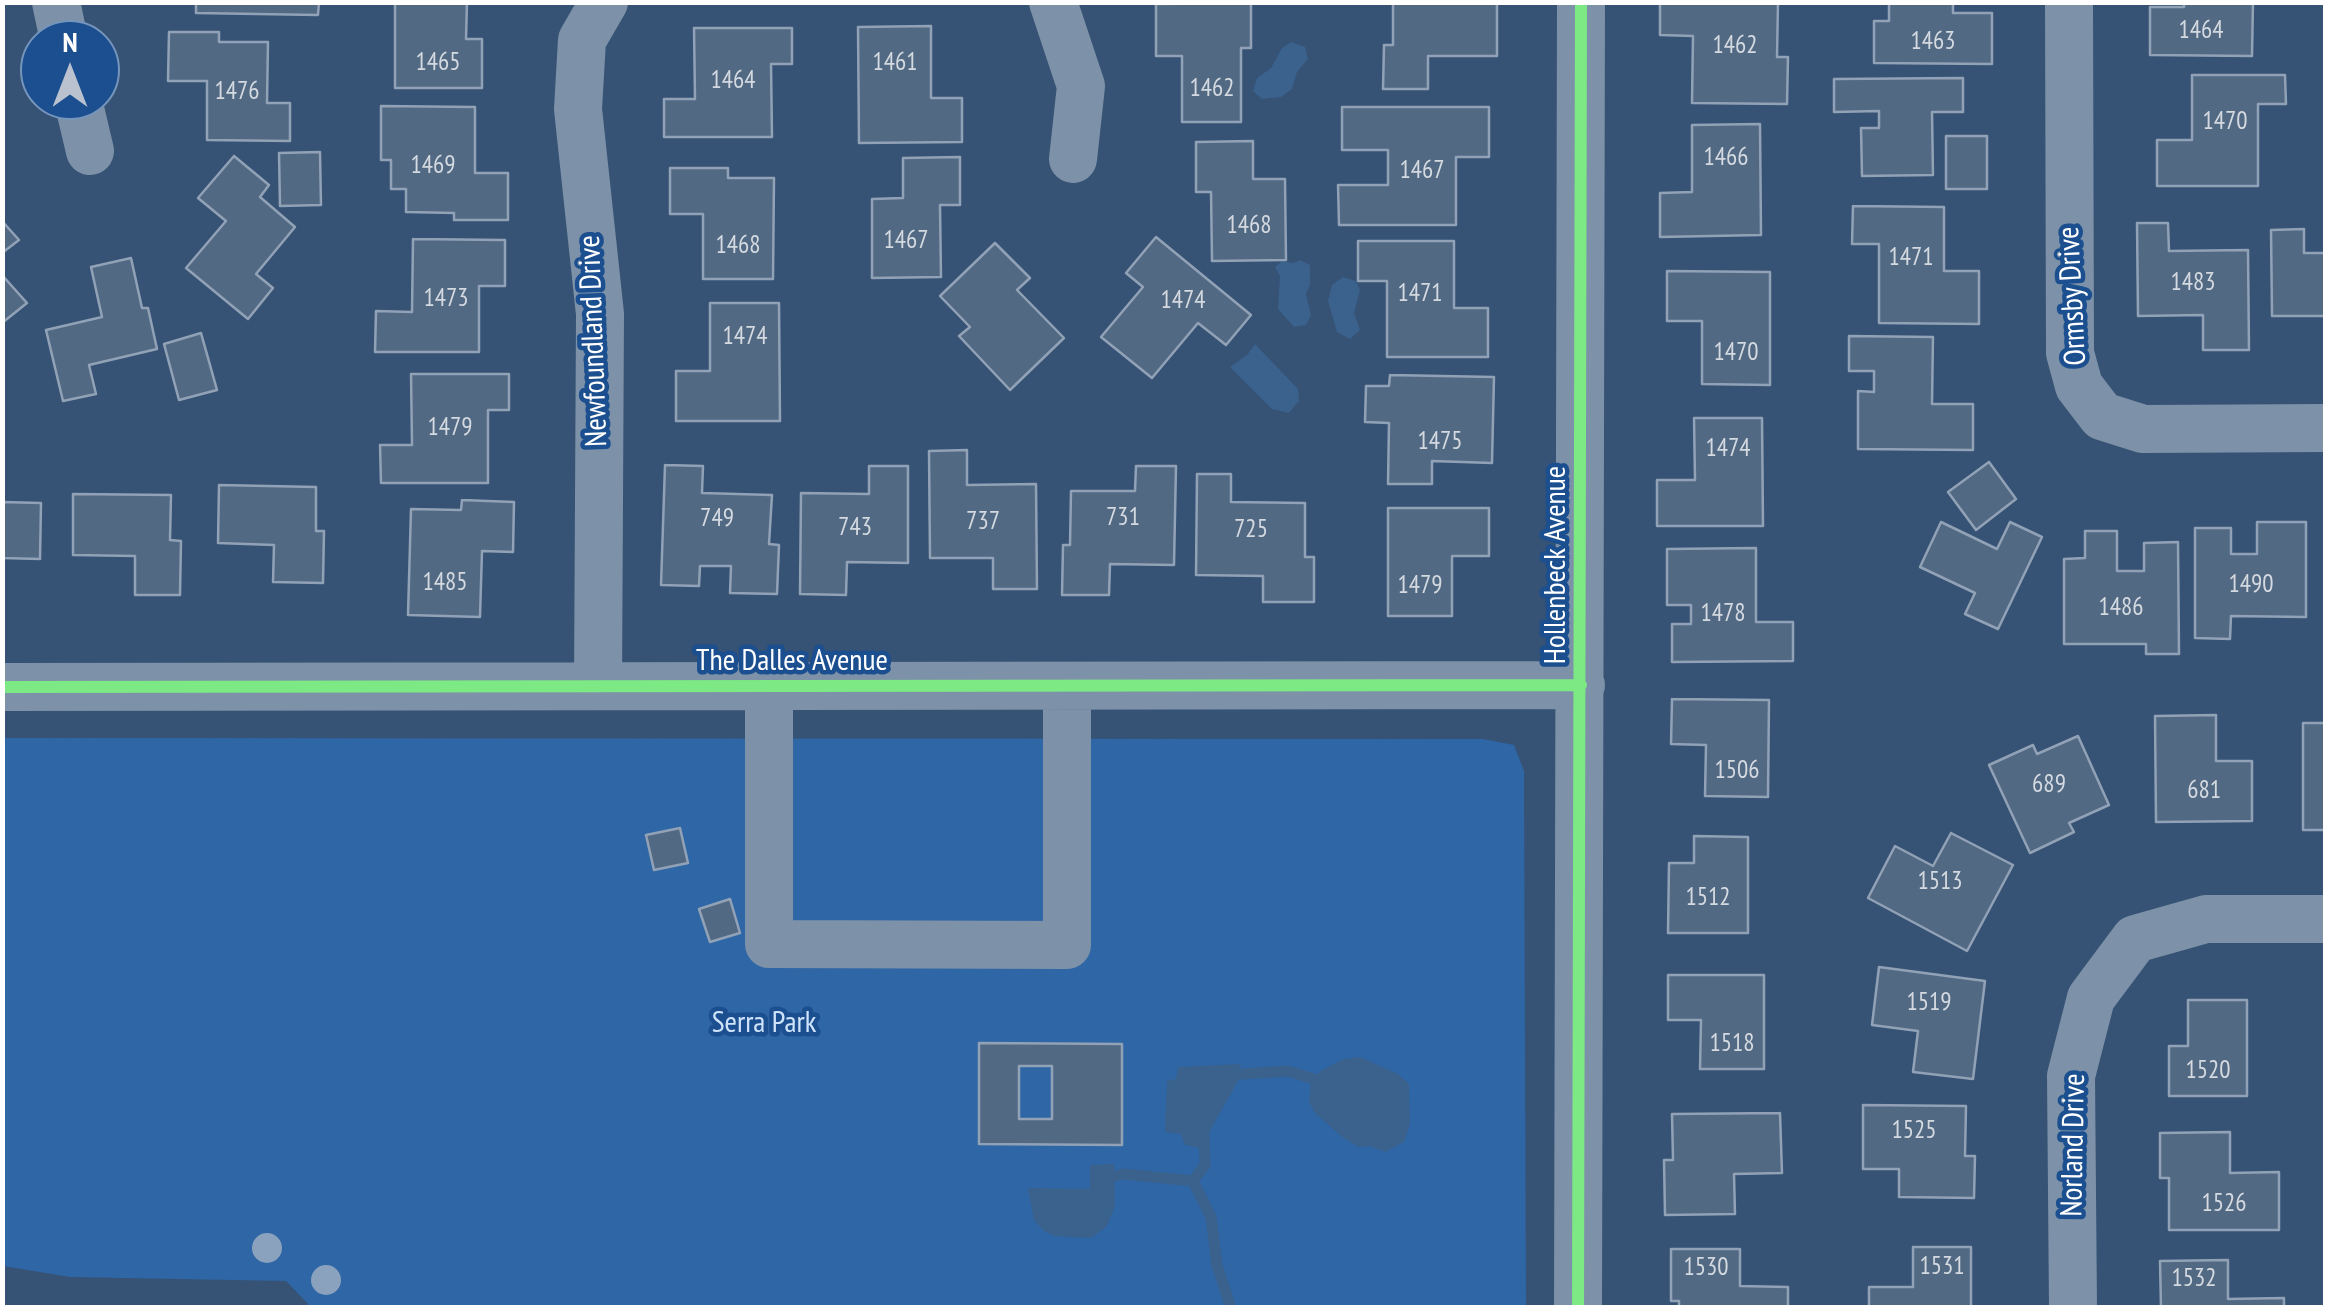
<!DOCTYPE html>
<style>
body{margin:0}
#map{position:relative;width:2328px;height:1310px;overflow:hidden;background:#365274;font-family:"PT Sans Narrow",sans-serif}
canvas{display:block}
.frame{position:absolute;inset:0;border:5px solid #fff;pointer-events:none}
.north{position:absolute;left:20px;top:20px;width:100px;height:100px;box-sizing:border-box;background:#1b4f8f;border:2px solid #7695bc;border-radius:50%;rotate:0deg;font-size:28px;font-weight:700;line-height:40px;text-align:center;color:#fff}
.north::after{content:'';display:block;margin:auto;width:35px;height:45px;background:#b9c2ce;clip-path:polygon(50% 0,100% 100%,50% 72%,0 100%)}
</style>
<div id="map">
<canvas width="2328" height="1310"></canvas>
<div class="frame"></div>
<div class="north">N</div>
</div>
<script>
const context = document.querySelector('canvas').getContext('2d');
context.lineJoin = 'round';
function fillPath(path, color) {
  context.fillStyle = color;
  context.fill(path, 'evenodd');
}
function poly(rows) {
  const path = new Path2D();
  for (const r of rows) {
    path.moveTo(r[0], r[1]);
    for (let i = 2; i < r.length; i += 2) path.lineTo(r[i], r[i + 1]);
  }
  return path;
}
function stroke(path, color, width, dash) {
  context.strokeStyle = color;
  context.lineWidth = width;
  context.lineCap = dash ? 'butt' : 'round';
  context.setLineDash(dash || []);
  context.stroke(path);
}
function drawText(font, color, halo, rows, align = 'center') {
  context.font = font + ' "PT Sans Narrow",sans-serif';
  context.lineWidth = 9;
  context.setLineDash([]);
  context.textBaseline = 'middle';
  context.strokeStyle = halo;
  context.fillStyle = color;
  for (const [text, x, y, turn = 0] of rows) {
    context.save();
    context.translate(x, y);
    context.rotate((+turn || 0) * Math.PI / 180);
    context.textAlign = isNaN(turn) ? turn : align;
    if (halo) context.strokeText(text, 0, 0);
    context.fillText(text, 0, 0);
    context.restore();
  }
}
fillPath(poly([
 [3,738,1483,739,1514,745,1524,771,1526,1307,312,1308,286,1281,70,1277,3,1266]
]), '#2f66a5');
fillPath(poly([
 [1291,42,1305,47,1308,59,1297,72,1292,89,1281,97,1262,99,1253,91,1257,78,1271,68,1282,48],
 [1300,260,1310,265,1310,285,1306,294,1311,315,1306,325,1294,327,1278,309,1280,276,1275,267,1282,261,1293,263],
 [1343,277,1356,281,1360,290,1354,313,1360,330,1350,339,1337,332,1328,301,1332,285],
 [1255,344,1298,389,1299,401,1289,413,1272,409,1230,367,1247,355],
 [1360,1057,1398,1074,1409,1084,1410,1124,1404,1142,1385,1152,1370,1146,1358,1147,1341,1136,1315,1113,1309,1101,1311,1081,1322,1070,1344,1059],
 [1241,1064,1238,1081,1200,1148,1185,1145,1181,1134,1165,1132,1167,1081,1176,1079,1178,1067],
 [1114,1164,1115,1206,1107,1226,1091,1238,1054,1236,1044,1231,1034,1220,1028,1188,1090,1189,1090,1165]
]), '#3b618d');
stroke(poly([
 [1227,1075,1288,1071,1314,1079],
 [1115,1176,1124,1174,1193,1181],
 [1193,1181,1205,1165,1204,1129],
 [1193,1181,1211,1217,1217,1265,1231,1308]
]), '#3b618d', 11);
const building = poly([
 [196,2,319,2,318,15,196,13,196,2],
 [395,2,467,2,466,39,482,39,482,88,395,88,395,2],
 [1393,2,1497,2,1497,56,1428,56,1428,89,1383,89,1384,45,1393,45,1393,2],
 [1660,2,1778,2,1777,57,1788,57,1787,104,1692,103,1693,36,1660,35,1660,2],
 [1889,2,1953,2,1953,13,1992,13,1992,64,1874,63,1874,21,1889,21,1889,2],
 [2184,2,2253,2,2252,56,2150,55,2150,7,2184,7,2184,2],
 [1251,3,1251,48,1241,48,1241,122,1182,122,1182,56,1156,56,1156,4,1251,3],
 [931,26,931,98,962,98,962,142,859,143,858,27,931,26],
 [694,28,792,28,792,64,771,64,772,137,664,137,664,99,695,99,694,28],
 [169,32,219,32,219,42,268,42,267,103,290,103,290,141,207,140,207,81,168,81,169,32],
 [2192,75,2285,75,2286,104,2258,104,2258,186,2157,186,2157,140,2192,140,2192,75],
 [1963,78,1963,112,1932,112,1933,175,1862,176,1861,128,1879,128,1879,111,1834,112,1834,79,1963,78],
 [381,106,475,107,475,173,508,173,508,220,454,220,454,213,406,212,406,189,391,189,391,160,381,160,381,106],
 [1342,107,1489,107,1489,157,1456,157,1456,225,1339,225,1338,185,1388,185,1388,150,1342,150,1342,107],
 [1760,124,1761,235,1660,237,1660,193,1692,192,1692,125,1760,124],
 [1946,136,1987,136,1987,189,1946,189,1946,136],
 [1253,141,1253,179,1285,179,1286,260,1212,261,1211,192,1196,192,1196,142,1253,141],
 [320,152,321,205,280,206,279,153,320,152],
 [234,156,269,185,260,197,295,227,256,274,273,288,248,319,186,268,226,221,198,198,234,156],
 [960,157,960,205,940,205,941,277,872,278,872,199,903,198,903,158,960,157],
 [670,168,728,168,728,178,774,178,773,279,703,279,703,214,670,214,670,168],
 [1853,206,1944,207,1944,271,1979,271,1979,324,1879,323,1879,244,1852,244,1853,206],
 [2,221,19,240,2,253,2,221],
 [2137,223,2168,223,2169,251,2248,250,2249,350,2203,350,2203,315,2138,316,2137,223],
 [2304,229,2304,253,2326,253,2326,316,2272,316,2271,230,2304,229],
 [1156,237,1251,315,1226,345,1198,323,1152,378,1101,337,1143,287,1126,273,1156,237],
 [413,239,505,240,505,286,479,286,479,352,375,352,376,311,412,312,413,239],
 [1358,241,1454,241,1454,308,1488,308,1488,357,1387,357,1387,281,1358,281,1358,241],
 [995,243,1030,278,1017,290,1064,338,1010,390,959,336,970,327,940,296,995,243],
 [131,258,142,308,148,308,157,349,89,365,96,394,63,401,46,330,102,317,91,267,131,258],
 [1667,271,1770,272,1770,385,1702,384,1702,321,1667,321,1667,271],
 [2,275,27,303,2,323,2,275],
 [710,303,779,303,780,421,676,421,676,371,710,371,710,303],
 [201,333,217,390,179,400,164,344,201,333],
 [1849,336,1933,337,1932,404,1973,404,1973,450,1858,449,1858,391,1874,392,1874,371,1849,371,1849,336],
 [411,374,509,374,509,410,488,410,488,483,381,483,380,445,412,445,411,374],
 [1390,375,1494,377,1492,463,1432,461,1432,484,1388,484,1389,423,1365,422,1366,386,1389,386,1390,375],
 [1694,418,1762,418,1763,526,1657,526,1657,480,1695,480,1694,418],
 [967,450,967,485,1036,484,1037,589,993,589,993,558,930,558,929,451,967,450],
 [1989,462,2016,499,1976,530,1948,492,1989,462],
 [665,465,703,466,702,493,772,495,769,544,779,545,777,594,730,593,731,566,700,566,699,586,661,585,665,465],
 [869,466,908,466,908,563,847,562,846,595,800,594,801,493,869,494,869,466],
 [1136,466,1176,466,1174,565,1110,564,1109,595,1062,595,1063,545,1070,545,1071,491,1135,491,1136,466],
 [1197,474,1231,474,1231,502,1305,503,1305,557,1314,557,1314,602,1263,602,1263,576,1196,575,1197,474],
 [219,485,316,487,316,531,324,531,323,583,273,582,274,545,218,543,219,485],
 [73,494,171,495,170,540,181,541,180,595,135,595,135,556,73,555,73,494],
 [462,500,514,502,513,552,482,551,480,617,408,615,411,509,461,510,462,500],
 [2,502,41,503,40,559,2,558,2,502],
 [1388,508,1489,508,1489,556,1452,556,1452,616,1388,616,1388,508],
 [1941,522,1997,549,2010,522,2042,537,1998,629,1965,614,1975,593,1920,567,1941,522],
 [2257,522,2306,522,2306,617,2231,616,2230,639,2195,638,2195,528,2231,528,2231,554,2257,554,2257,522],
 [2085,531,2117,531,2117,571,2144,571,2144,543,2178,542,2179,654,2146,654,2146,644,2064,644,2064,559,2085,558,2085,531],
 [1756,548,1756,622,1793,622,1793,661,1672,662,1672,624,1691,624,1691,605,1667,605,1667,549,1756,548],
 [1672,699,1769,700,1768,797,1705,796,1706,745,1671,744,1672,699],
 [2216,715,2216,761,2252,761,2252,821,2156,822,2155,716,2216,715],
 [2303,723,2326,723,2326,830,2303,830,2303,723],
 [2078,736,2109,805,2069,823,2074,832,2030,853,1989,765,2033,745,2037,754,2078,736],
 [680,828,688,863,654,870,646,835,680,828],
 [1951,833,2013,865,1967,951,1868,898,1895,846,1933,866,1951,833],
 [1694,836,1748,837,1748,933,1668,933,1669,863,1694,863,1694,836],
 [730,899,740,933,710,942,699,909,730,899],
 [1879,967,1985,981,1973,1079,1913,1072,1918,1031,1872,1025,1879,967],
 [1668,975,1764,975,1764,1069,1700,1069,1701,1020,1668,1020,1668,975],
 [2188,1000,2247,1000,2247,1096,2169,1096,2169,1046,2188,1046,2188,1000],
 [979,1043,1122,1044,1122,1145,979,1144,979,1043],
 [1019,1066,1052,1066,1052,1119,1019,1119,1019,1066],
 [1863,1105,1966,1106,1965,1156,1975,1156,1974,1198,1899,1197,1899,1169,1863,1169,1863,1105],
 [1780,1113,1782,1173,1734,1174,1735,1214,1665,1215,1664,1160,1673,1160,1672,1114,1780,1113],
 [2230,1132,2230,1173,2279,1172,2279,1230,2169,1230,2169,1178,2160,1178,2160,1133,2230,1132],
 [1913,1247,1971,1247,1971,1308,1869,1308,1869,1287,1913,1287,1913,1247],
 [1671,1249,1740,1249,1740,1286,1788,1287,1788,1308,1679,1308,1679,1301,1671,1301,1671,1249],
 [2228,1260,2228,1299,2284,1298,2284,1308,2161,1308,2160,1261,2228,1260]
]);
fillPath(building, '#526984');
stroke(building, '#92a2b6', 2.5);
stroke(poly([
 [56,2,64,40],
 [1053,2,1081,86,1073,159],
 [2069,2,2070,353,2079,386,2102,416,2143,429,2326,428],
 [78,100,90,151],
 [598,686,600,314,578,109,582,40,604,2],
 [769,686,769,944,1067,945,1067,687],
 [2,687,1581,685],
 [1578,1308,1581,2],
 [2073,1308,2071,1076,2091,998,2135,939,2206,919,2326,919]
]), '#7d92a8', 48);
stroke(poly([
 [2,687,1581,685],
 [1578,1308,1581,2]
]), '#7ce984', 12);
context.fillStyle = '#8aa2be';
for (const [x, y] of [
 [267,1248],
 [326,1280]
]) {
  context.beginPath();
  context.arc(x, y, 15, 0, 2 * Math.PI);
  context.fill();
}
drawText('25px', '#d4dae0', null, [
 ["1464",2201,31],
 ["1463",1933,42],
 ["1462",1735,46],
 ["1465",438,63],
 ["1461",895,63],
 ["1464",733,81],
 ["1462",1212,89],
 ["1476",237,92],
 ["1470",2225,122],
 ["1466",1726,158],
 ["1469",433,166],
 ["1467",1422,171],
 ["1468",1249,226],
 ["1467",906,241],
 ["1468",738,246],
 ["1471",1911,258],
 ["1483",2193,283],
 ["1471",1420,294],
 ["1473",446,299],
 ["1474",1183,301],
 ["1474",745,337],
 ["1470",1736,353],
 ["1479",450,428],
 ["1475",1440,442],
 ["1474",1728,449],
 ["731",1123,518],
 ["749",717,519],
 ["737",983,522],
 ["743",855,528],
 ["725",1251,530],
 ["1485",445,583],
 ["1490",2251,585],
 ["1479",1420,586],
 ["1486",2121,608],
 ["1478",1723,614],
 ["1506",1737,771],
 ["689",2049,785],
 ["681",2204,791],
 ["1513",1940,882],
 ["1512",1708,898],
 ["1519",1929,1003],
 ["1518",1732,1044],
 ["1520",2208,1071],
 ["1525",1914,1131],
 ["1526",2224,1204],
 ["1531",1942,1267],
 ["1530",1706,1268],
 ["1532",2194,1279]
]);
drawText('30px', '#fff', '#1b4f8f', [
 ["Ormsby Drive",2073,296,-93],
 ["Newfoundland Drive",594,341,-92],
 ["Hollenbeck Avenue",1556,565,-90],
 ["The Dalles Avenue",792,661],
 ["Norland Drive",2074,1145,-89]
]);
drawText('30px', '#cfe3fa', '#1b4f8f', [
 ["Serra Park",764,1023]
]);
</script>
